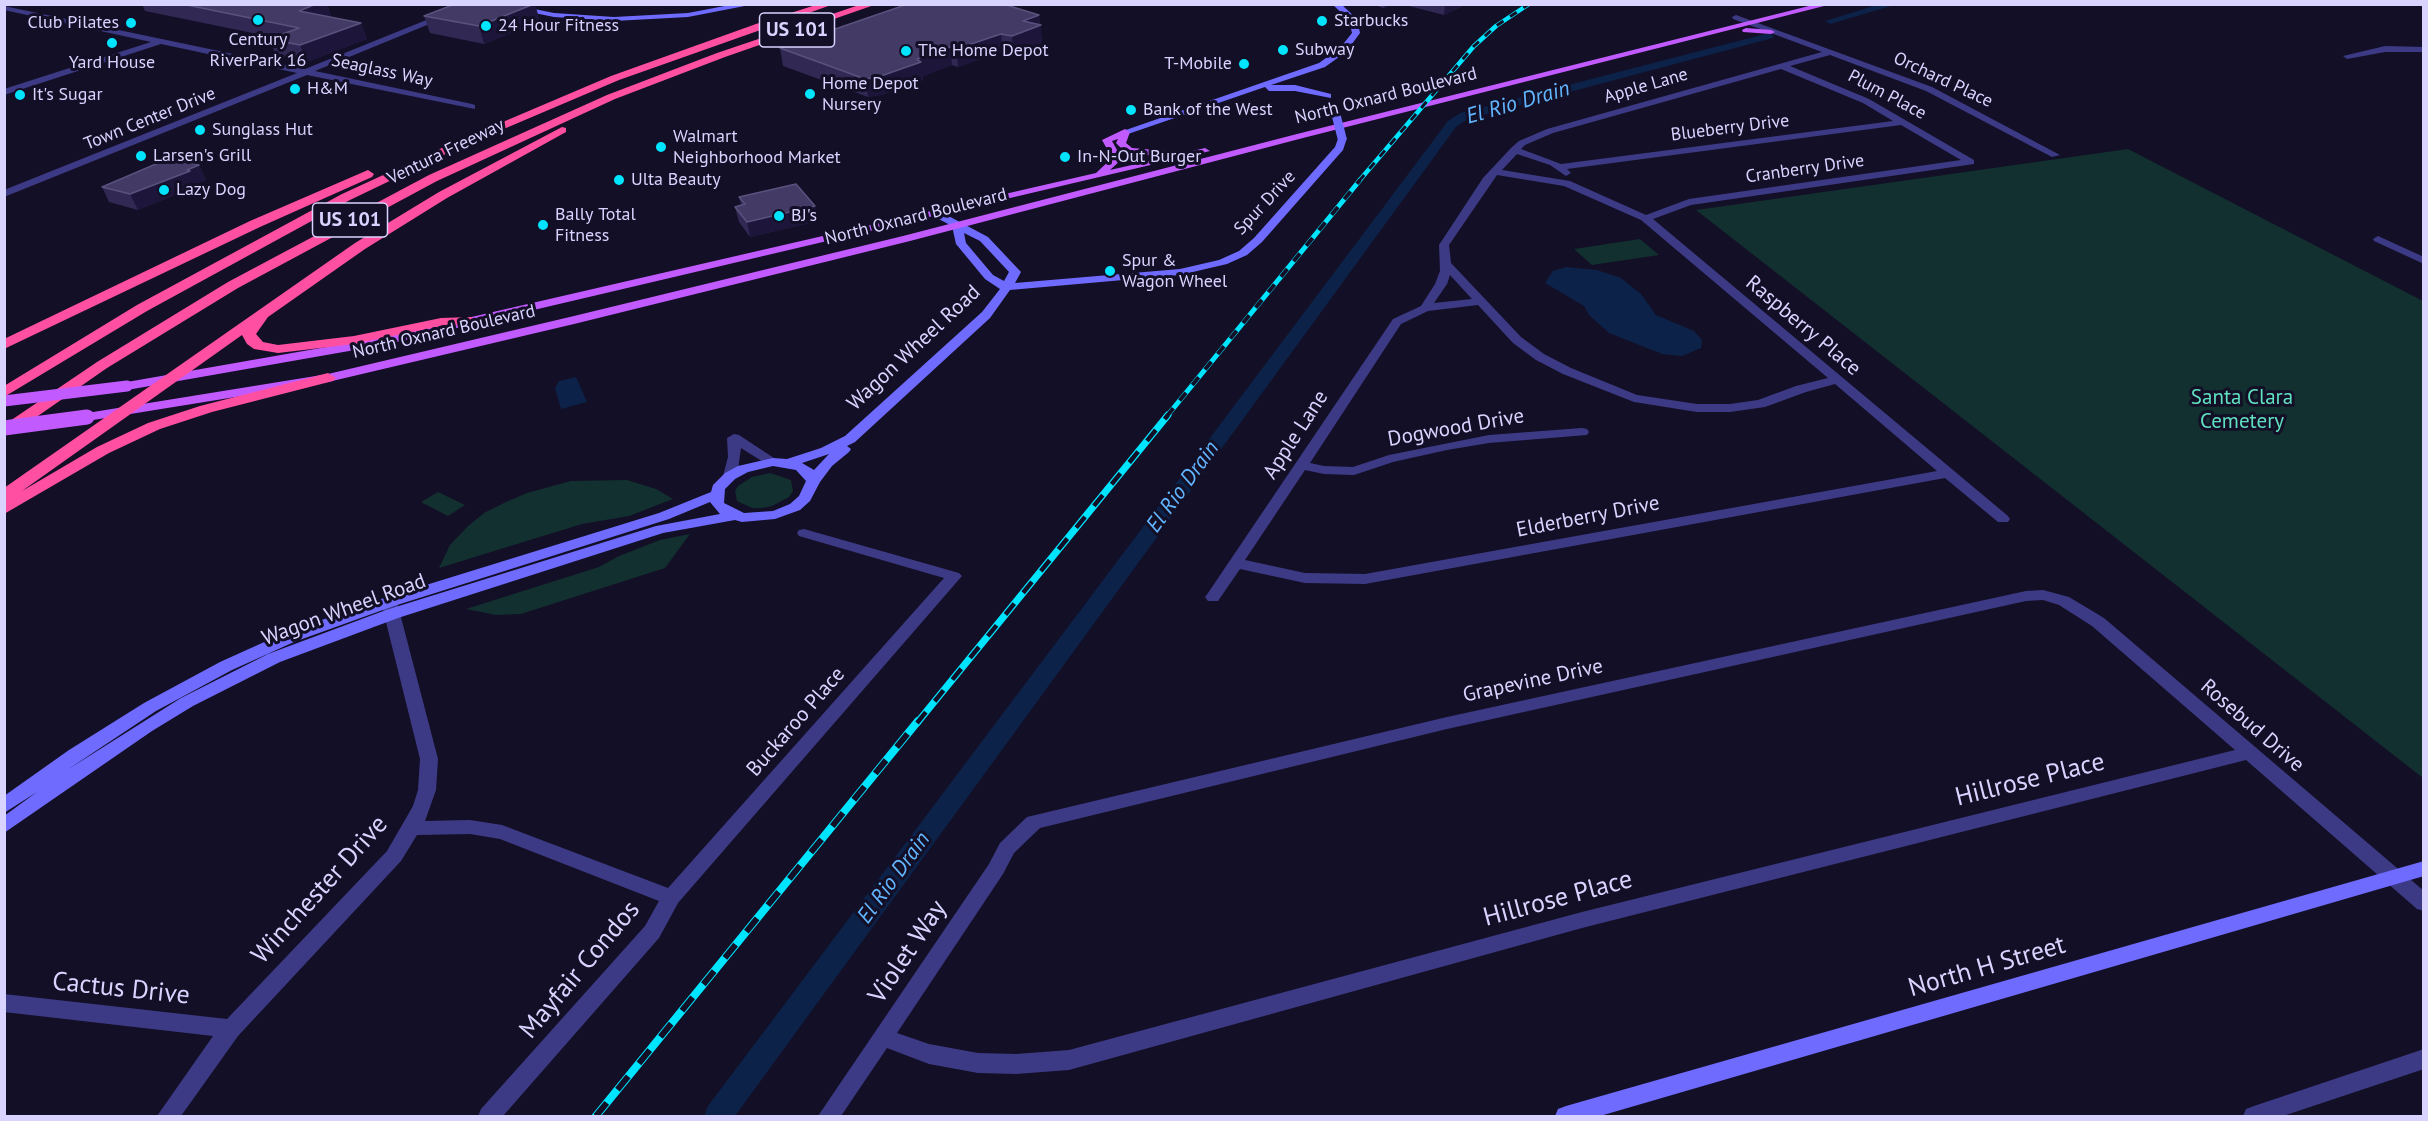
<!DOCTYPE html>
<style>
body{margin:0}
#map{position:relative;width:2428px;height:1121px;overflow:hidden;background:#130f26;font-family:"PT Sans",sans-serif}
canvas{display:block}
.frame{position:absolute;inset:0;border:6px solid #d9d4ff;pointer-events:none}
</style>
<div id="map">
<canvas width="2428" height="1121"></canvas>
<div class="frame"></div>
</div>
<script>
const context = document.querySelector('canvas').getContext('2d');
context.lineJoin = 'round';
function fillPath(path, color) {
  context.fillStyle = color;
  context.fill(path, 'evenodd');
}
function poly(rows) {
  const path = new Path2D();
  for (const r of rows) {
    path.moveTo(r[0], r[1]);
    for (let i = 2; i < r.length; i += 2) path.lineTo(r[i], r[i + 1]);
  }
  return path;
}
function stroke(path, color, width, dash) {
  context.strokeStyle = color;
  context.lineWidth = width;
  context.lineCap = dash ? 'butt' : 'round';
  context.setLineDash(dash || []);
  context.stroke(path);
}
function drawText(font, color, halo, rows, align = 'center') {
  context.font = font + ' "PT Sans",sans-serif';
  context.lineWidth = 6;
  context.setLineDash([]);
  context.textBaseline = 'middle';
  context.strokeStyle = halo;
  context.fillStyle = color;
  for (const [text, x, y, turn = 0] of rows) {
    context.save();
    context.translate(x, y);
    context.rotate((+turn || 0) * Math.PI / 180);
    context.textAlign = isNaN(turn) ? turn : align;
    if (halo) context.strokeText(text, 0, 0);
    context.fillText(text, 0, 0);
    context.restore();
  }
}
fillPath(poly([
 [2128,149,2423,301,2423,778,1696,210],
 [1640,239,1659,255,1592,265,1574,249],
 [770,473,791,480,793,491,789,497,772,506,762,508,752,508,737,501,735,491,738,486,752,477],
 [627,480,656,489,673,499,629,516,582,524,439,568,450,545,468,526,484,513,506,502,527,493,571,481],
 [438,492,465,505,448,516,421,502],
 [690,534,665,568,521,614,496,615,466,609,599,567,619,556,660,540]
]), '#12302f');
fillPath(poly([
 [1566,267,1597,270,1621,278,1641,294,1656,315,1694,331,1702,340,1701,348,1682,356,1662,354,1609,333,1589,315,1584,306,1545,283,1553,271],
 [576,377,587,402,561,409,555,388,559,381]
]), '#0c2248');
fillPath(poly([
 [1880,4,1898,4,1830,24,1825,21,1880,4],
 [1769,33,1774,36,1773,38,1468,119,1456,127,735,1116,704,1116,708,1106,1448,121,1460,113,1769,33]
]), '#0c2248');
fillPath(poly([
 [466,4,478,4,315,71,472,104,475,105,475,109,307,75,4,197,4,190,297,73,161,44,4,95,4,89,151,42,4,10,4,6,305,69,466,4],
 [1736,15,1932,87,2060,155,2052,157,1926,91,1830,55,1790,66,1869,99,1974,160,1974,164,1691,205,1653,219,2008,516,2010,519,2008,522,1998,522,1945,478,1365,584,1305,583,1240,569,1218,601,1208,601,1205,597,1208,593,1393,319,1421,306,1435,284,1440,271,1439,245,1483,178,1511,148,1519,141,1547,129,1822,52,1733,19,1732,17,1736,15],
 [1781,69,1863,103,1893,121,1561,164,1521,149,1525,145,1553,133,1781,69],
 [1901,125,1961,160,1689,199,1646,215,1570,181,1502,170,1517,154,1550,165,1566,176,1571,173,1567,169,1901,125],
 [1497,175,1564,186,1641,220,1828,378,1796,386,1758,400,1730,404,1697,404,1637,395,1571,368,1544,354,1521,337,1451,263,1449,245,1497,175],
 [1450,275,1472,299,1434,303,1447,284,1450,275],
 [1478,305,1513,343,1536,360,1563,374,1634,402,1697,412,1730,412,1765,407,1806,392,1835,384,1937,471,1365,574,1305,573,1245,560,1305,470,1324,474,1354,475,1393,462,1447,450,1489,443,1587,435,1589,432,1587,429,1582,428,1489,435,1389,455,1353,467,1324,466,1310,463,1401,324,1428,311,1478,305],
 [2385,46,2424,47,2424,52,2385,52,2347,59,2343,56,2385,46],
 [2378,236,2424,257,2424,264,2374,241,2373,239,2378,236],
 [734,434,739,435,780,462,778,465,768,465,741,448,737,476,730,480,725,479,723,476,728,457,727,438,734,434],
 [804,529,959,573,962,576,678,903,659,938,503,1116,478,1116,481,1109,645,926,659,901,500,839,470,834,417,835,401,861,238,1036,181,1116,157,1116,213,1036,4,1012,4,994,227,1019,387,851,413,806,418,790,420,759,381,602,389,597,397,602,438,759,436,790,425,821,470,820,502,825,668,888,944,578,799,536,797,533,799,530,804,529],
 [2043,590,2069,597,2104,618,2424,891,2424,911,2417,909,2246,760,1582,928,1069,1070,1016,1074,978,1073,929,1064,887,1048,841,1116,818,1116,989,864,1000,843,1027,817,1447,717,2026,591,2043,590],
 [2043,600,2059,605,2092,626,2235,750,1582,912,1069,1050,1016,1054,978,1053,929,1044,897,1033,1003,874,1014,853,1040,828,1447,729,2026,601,2043,600],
 [2424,1049,2424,1069,2283,1116,2243,1116,2246,1109,2254,1106,2424,1049]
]), '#3d3a85');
fillPath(poly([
 [490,4,510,4,554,13,614,17,688,13,735,4,755,4,688,17,614,21,554,17,490,4],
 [1332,4,1341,4,1357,19,1360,33,1346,52,1325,67,1271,85,1295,85,1331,94,1331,98,1295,91,1269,91,1265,87,1128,134,1120,132,1319,63,1340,48,1352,33,1349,20,1332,4],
 [1339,136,1347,138,1343,150,1262,242,1247,255,1227,264,1180,275,1010,290,990,318,855,442,847,446,851,449,849,452,832,466,820,482,810,501,800,510,775,519,742,522,735,520,663,533,398,618,280,662,193,706,152,731,4,833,4,816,37,792,4,813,4,796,69,750,144,703,220,662,282,634,384,598,659,513,711,492,713,485,725,473,738,466,773,458,787,459,821,448,845,436,982,312,1000,289,985,279,956,244,952,226,933,216,933,212,941,212,988,237,1021,272,1015,283,1180,269,1219,260,1239,251,1254,238,1335,147,1339,136],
 [964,233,980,241,1009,272,1004,281,993,275,966,243,964,233],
 [829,454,814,470,802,463,829,454],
 [773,466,796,470,806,481,799,496,790,504,773,511,744,513,724,503,725,489,735,479,748,472,773,466],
 [710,502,720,514,656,526,386,610,268,654,181,698,67,770,156,711,232,670,294,642,394,606,669,519,710,502],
 [2424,861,2424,876,1600,1116,1555,1116,1558,1109,1566,1106,2424,861]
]), '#6f6bff');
fillPath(poly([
 [1817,4,1832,4,1303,138,910,241,574,324,328,382,87,421,80,417,87,413,328,374,574,316,903,236,1297,134,1817,4],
 [1746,28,1771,30,1775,32,1771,34,1743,32,1742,30,1746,28],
 [1125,129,1130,132,1126,143,1132,148,1168,151,1171,152,1172,156,1205,148,1210,151,389,344,127,390,121,386,127,382,389,336,1096,173,1112,158,1102,140,1125,129],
 [1118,139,1116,143,1126,153,1167,157,1110,170,1122,159,1112,141,1118,139]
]), '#c25bff');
fillPath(poly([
 [819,4,834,4,619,80,452,151,350,200,147,311,4,397,4,386,137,305,342,194,444,147,611,76,756,24,819,4],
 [862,4,877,4,725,57,615,99,437,181,238,288,107,368,12,434,4,435,4,425,97,362,228,282,429,175,607,95,717,53,862,4],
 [562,127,566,128,566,132,447,198,365,249,268,317,256,334,263,342,278,345,354,336,441,318,471,317,478,321,476,324,441,326,354,344,278,353,254,349,247,344,242,335,22,491,97,447,148,423,200,406,328,373,336,378,333,381,212,412,160,429,109,453,4,514,4,488,355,243,439,192,562,127],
 [368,170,374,174,372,177,260,227,4,349,4,339,250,221,368,170]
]), '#ff4fa3');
const railFar3 = poly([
 [1359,181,1474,46,1496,26,1529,4]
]);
const railFar2 = poly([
 [1167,416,1360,180]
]);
const railFar1 = poly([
 [917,723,1168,415]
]);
const rail = poly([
 [596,1116,918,721]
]);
stroke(railFar3, '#00e5ff', 4.5);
stroke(railFar2, '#00e5ff', 5);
stroke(railFar1, '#00e5ff', 7);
stroke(rail, '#00e5ff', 8);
stroke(railFar3, '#130f26', 3, [8]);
stroke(railFar2, '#130f26', 4, [10]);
stroke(railFar1, '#130f26', 4.5, [14]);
stroke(rail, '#130f26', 6, [17]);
stroke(poly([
 [1334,107,1342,138]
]), '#6f6bff', 9);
stroke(poly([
 [4,401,127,386]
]), '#c25bff', 11);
stroke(poly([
 [4,428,87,417]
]), '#c25bff', 15);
fillPath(poly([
 [142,4,327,4,331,17,361,23,367,39,307,62,276,55,269,39,272,37,145,11],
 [1370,4,1392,4,1384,8],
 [1401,4,1467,4,1444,15],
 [1039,15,1042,43,1013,54,1003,51,958,67,952,65,923,76,923,80,881,95,868,97,783,66,780,48],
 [424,16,540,21,484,44,430,33],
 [199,165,206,180,196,184,197,186,138,210,109,202,102,187],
 [739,197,818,221,750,237,739,222,735,207,741,205]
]), '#312854');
fillPath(poly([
 [316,4,327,4,331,17,299,11],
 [534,4,535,4,540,21,484,44,479,26],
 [1385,4,1392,4,1384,8],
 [1445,4,1467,4,1444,15],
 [1039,15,1042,43,1013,54,1012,36,1023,21],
 [361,23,367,39,307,62,300,45],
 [1001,34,1003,51,958,67,956,49],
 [950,47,952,65,923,76,923,80,881,95,868,97,865,79],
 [199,165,206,180,196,184,197,186,138,210,130,194],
 [815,206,818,221,750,237,747,222]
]), '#1d163a');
const building = poly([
 [182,4,316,4,299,11,361,23,300,45,269,39,299,28,182,4],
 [455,4,534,4,479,26,424,16,455,4],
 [908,4,1003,4,1039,15,1023,21,1041,25,1012,36,1001,34,956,49,950,47,917,59,921,62,878,77,865,79,780,48,908,4],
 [170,158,199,165,187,170,190,171,130,194,102,187,170,158],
 [796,184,815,206,747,222,735,207,745,204,739,197,796,184]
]);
fillPath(building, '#433a66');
stroke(building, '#5a527e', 1.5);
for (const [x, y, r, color] of [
 [258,20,6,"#00e5ff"],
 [1322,21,6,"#00e5ff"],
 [131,23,6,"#00e5ff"],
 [486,26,6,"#00e5ff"],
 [112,43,6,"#00e5ff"],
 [1283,50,6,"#00e5ff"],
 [906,51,6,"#00e5ff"],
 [1244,64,6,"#00e5ff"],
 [295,89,6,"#00e5ff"],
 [810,94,6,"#00e5ff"],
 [20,95,6,"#00e5ff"],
 [1131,110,6,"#00e5ff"],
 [200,130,6,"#00e5ff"],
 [661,147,6,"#00e5ff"],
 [141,156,6,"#00e5ff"],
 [1065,157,6,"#00e5ff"],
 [619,180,6,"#00e5ff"],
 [164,190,6,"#00e5ff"],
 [779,216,6,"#00e5ff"],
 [543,225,6,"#00e5ff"],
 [1110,271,6,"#00e5ff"]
]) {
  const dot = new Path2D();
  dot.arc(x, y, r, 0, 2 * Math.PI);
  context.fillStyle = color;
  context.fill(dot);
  stroke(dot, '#130f26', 2);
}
drawText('18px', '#d9d4ff', '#130f26', [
 ["Starbucks",1334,21],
 ["Club Pilates",119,23,"right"],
 ["24 Hour Fitness",498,26],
 ["Century",258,40,"center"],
 ["RiverPark 16",258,61,"center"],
 ["Subway",1295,50],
 ["The Home Depot",918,51],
 ["Yard House",112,63,"center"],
 ["T-Mobile",1232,64,"right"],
 ["Home Depot",822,84],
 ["Nursery",822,105],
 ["H&M",307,89],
 ["It's Sugar",32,95],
 ["Bank of the West",1143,110],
 ["Sunglass Hut",212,130],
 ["Walmart",673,137],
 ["Neighborhood Market",673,158],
 ["Larsen's Grill",153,156],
 ["In-N-Out Burger",1077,157],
 ["Ulta Beauty",631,180],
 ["Lazy Dog",176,190],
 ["Bally Total",555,215],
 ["Fitness",555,236],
 ["BJ's",791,216],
 ["Spur &",1122,261],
 ["Wagon Wheel",1122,282]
], 'left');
drawText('18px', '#d9d4ff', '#130f26', [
 ["Seaglass Way",382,71,12],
 ["Orchard Place",1943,80,25],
 ["Apple Lane",1646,86,-16],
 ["Plum Place",1887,95,28],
 ["North Oxnard Boulevard",1386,96,-14],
 ["Town Center Drive",150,119,-22],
 ["Blueberry Drive",1730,128,-7],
 ["Ventura Freeway",446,152,-26],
 ["Cranberry Drive",1805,169,-8],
 ["Spur Drive",1265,203,-47],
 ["North Oxnard Boulevard",916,217,-14],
 ["North Oxnard Boulevard",444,332,-13]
]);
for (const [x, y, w] of [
 [797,30,75],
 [350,220,75]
]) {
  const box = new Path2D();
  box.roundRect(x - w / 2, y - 17, w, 34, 4.5);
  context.fillStyle = '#130f26';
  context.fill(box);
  stroke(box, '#d9d4ff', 1.5);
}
drawText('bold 20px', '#d9d4ff', null, [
 ["US 101",797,30],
 ["US 101",350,220]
]);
drawText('21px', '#d9d4ff', '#130f26', [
 ["Raspberry Place",1803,326,40],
 ["Wagon Wheel Road",914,348,-43],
 ["Dogwood Drive",1456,428,-10],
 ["Apple Lane",1296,435,-57],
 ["Elderberry Drive",1588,517,-11],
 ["Wagon Wheel Road",344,610,-20],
 ["Grapevine Drive",1533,681,-12],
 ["Buckaroo Place",796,722,-49],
 ["Rosebud Drive",2252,726,41]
]);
drawText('21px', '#5fe0c0', '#130f26', [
 ["Santa Clara",2242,398],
 ["Cemetery",2242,422]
]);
drawText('italic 22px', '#62b6ff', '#130f26', [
 ["El Rio Drain",1518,103,-16],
 ["El Rio Drain",1183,487,-54],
 ["El Rio Drain",894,878,-54]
]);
drawText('26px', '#d9d4ff', '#130f26', [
 ["Hillrose Place",2030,780,-14],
 ["Winchester Drive",320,890,-48],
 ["Hillrose Place",1558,899,-15],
 ["Violet Way",908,952,-56],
 ["North H Street",1987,967,-16],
 ["Mayfair Condos",580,970,-50],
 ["Cactus Drive",121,989,6]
]);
</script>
